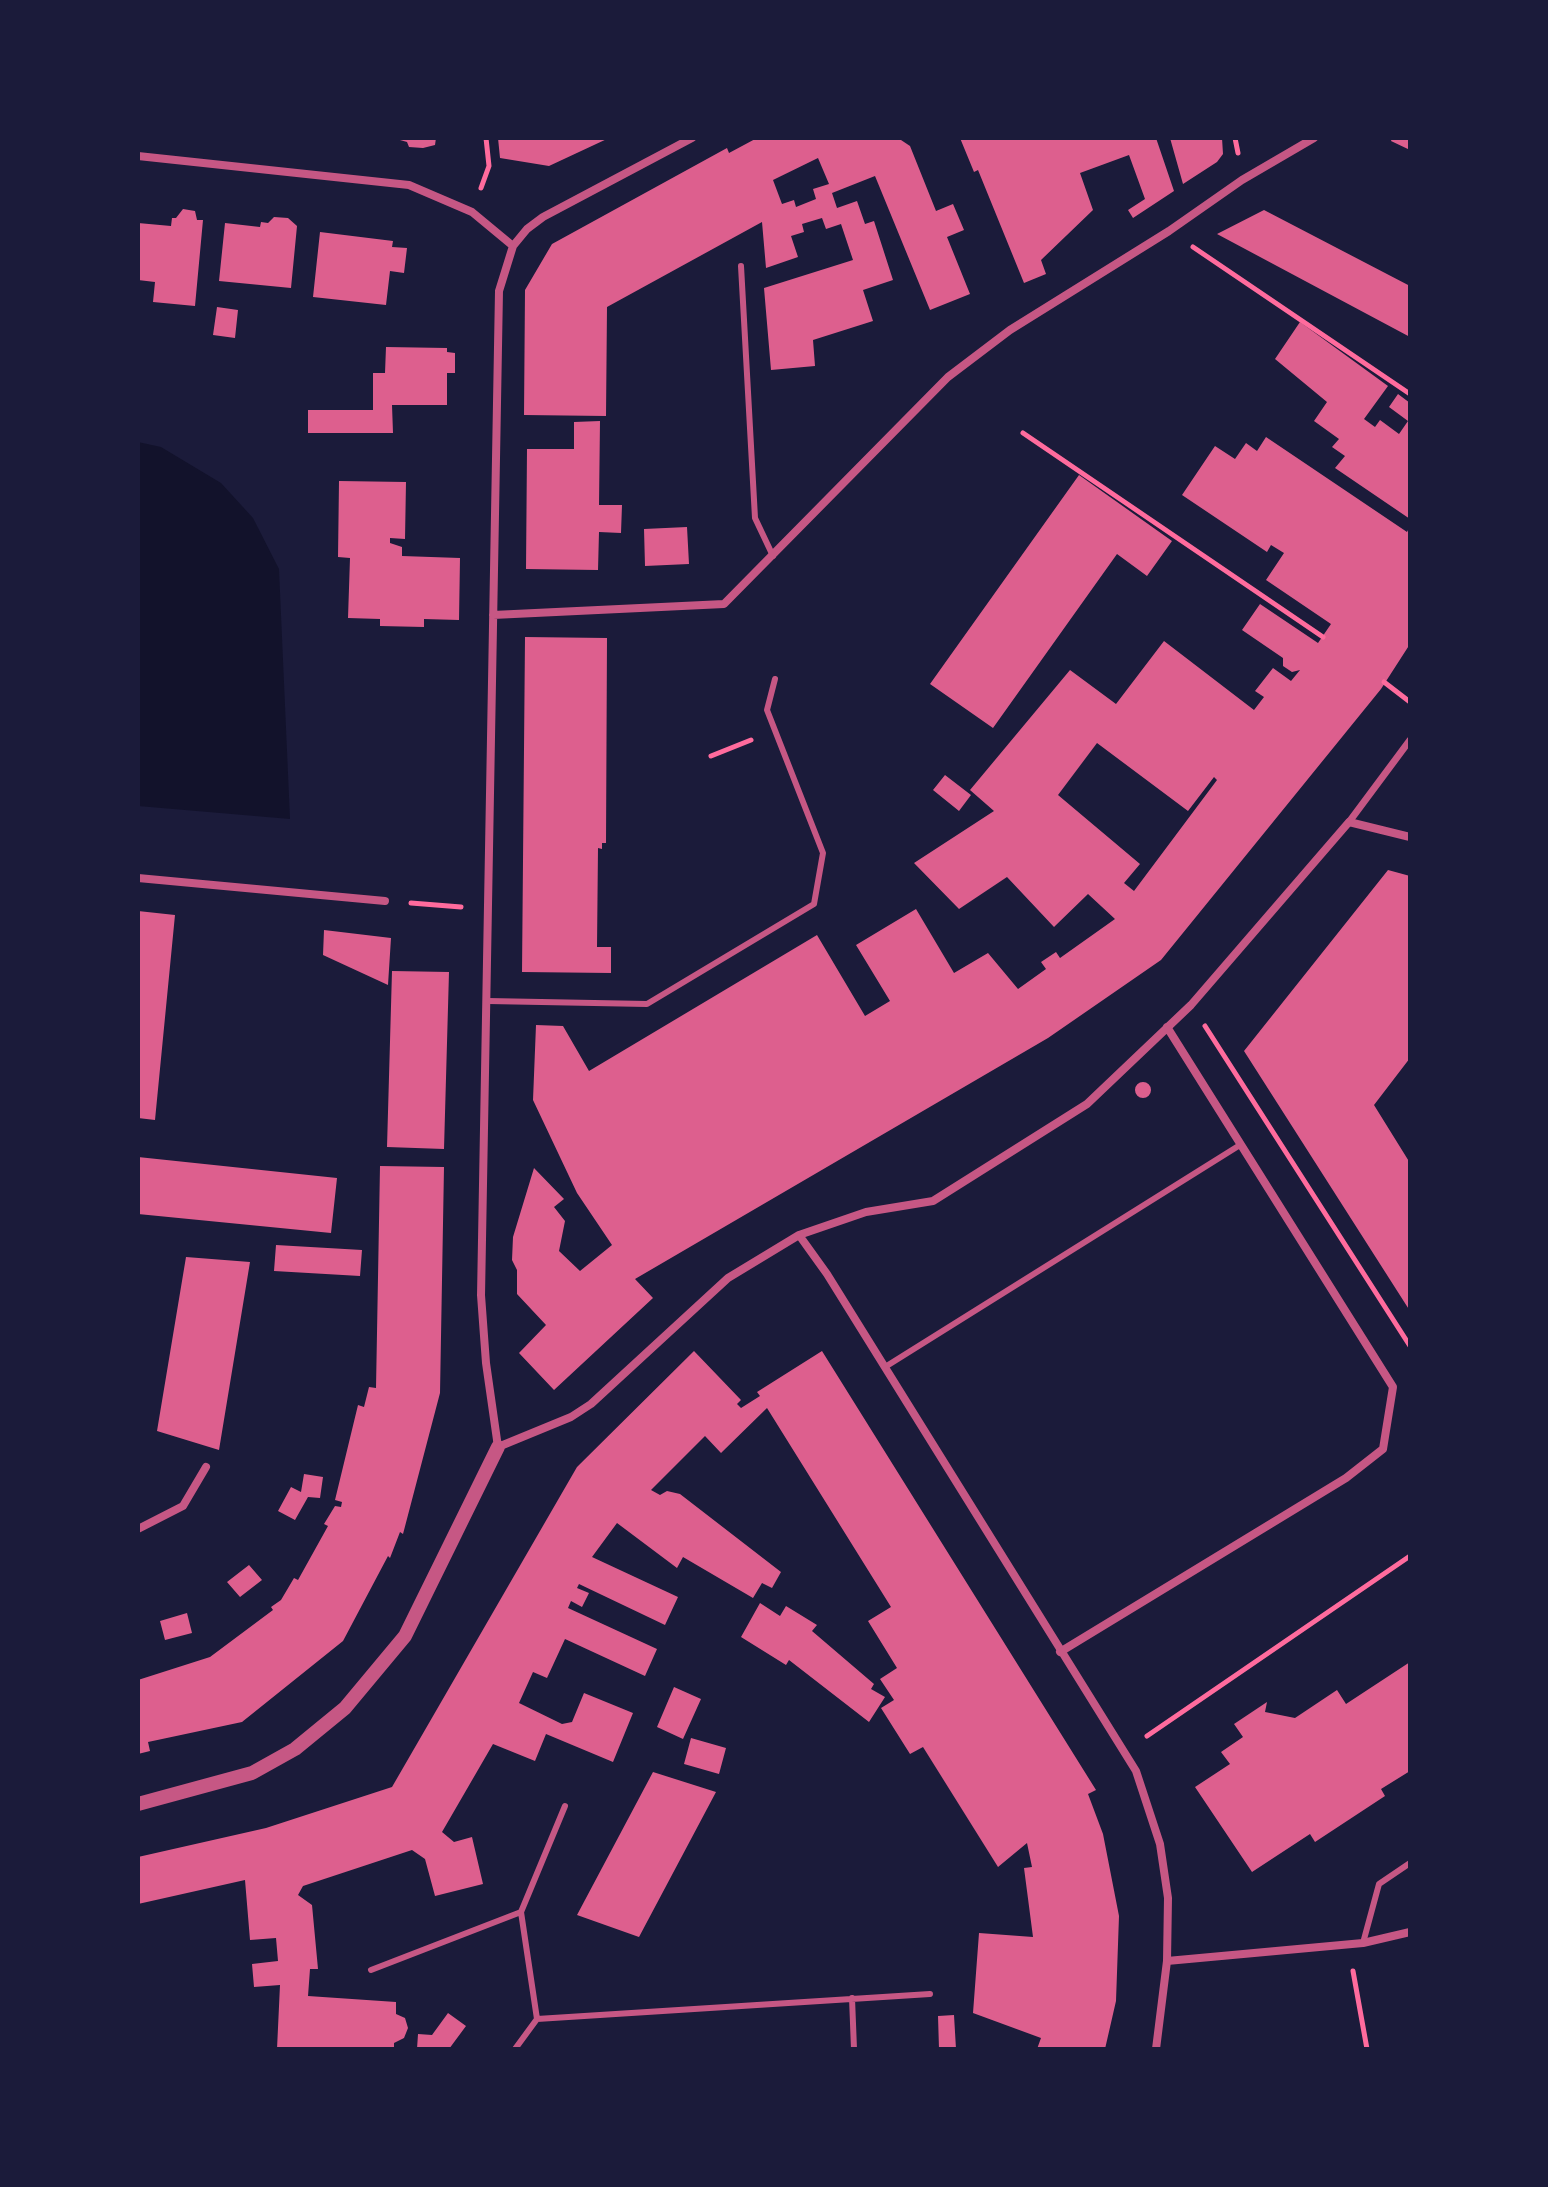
<!DOCTYPE html>
<style>
body{margin:0}
#map{position:relative;width:1548px;height:2187px;overflow:hidden;background:#1b1b3a;font-family:Ubuntu,sans-serif}
canvas{display:block}
.frame{position:absolute;inset:0;border:140px solid #1b1b3a;pointer-events:none}
</style>
<div id="map">
<canvas width="1548" height="2187"></canvas>
<div class="frame"></div>
</div>
<script>
const context = document.querySelector('canvas').getContext('2d');
context.lineJoin = 'round';
function fillPath(path, color) {
  context.fillStyle = color;
  context.fill(path, 'evenodd');
}
function poly(rows) {
  const path = new Path2D();
  for (const r of rows) {
    if (r.length === 3) {
      path.moveTo(r[0] + r[2], r[1]);
      path.arc(r[0], r[1], r[2], 0, 2 * Math.PI);
      continue;
    }
    path.moveTo(r[0], r[1]);
    for (let i = 2; i < r.length; i += 2) path.lineTo(r[i], r[i + 1]);
  }
  return path;
}
function stroke(path, color, width, dash) {
  context.strokeStyle = color;
  context.lineWidth = width;
  context.lineCap = dash ? 'butt' : 'round';
  context.setLineDash(dash || []);
  context.stroke(path);
}
fillPath(poly([
 [138,442,161,447,221,483,253,518,279,569,290,819,138,806]
]), '#12122b');
fillPath(poly([
 [393,138,436,138,435,145,423,148,409,147,407,142],
 [498,138,609,138,549,166,500,158],
 [757,138,898,138,910,146,936,211,953,204,964,230,947,237,970,294,930,310,875,176,832,193,837,208,857,201,865,224,874,221,893,280,863,290,873,321,813,340,815,366,771,370,764,288,853,260,841,224,826,229,822,218,802,224,804,232,791,236,798,257,766,268,762,222,607,307,606,416,524,415,525,290,552,244,727,148,729,153],
 [818,158,829,184,813,189,816,199,796,207,794,200,782,204,773,180],
 [960,138,1156,138,1174,191,1133,218,1128,210,1145,199,1129,155,1080,173,1093,210,1041,260,1046,274,1024,283,978,170,974,172],
 [1170,138,1222,138,1223,154,1217,162,1183,184],
 [1392,138,1410,138,1410,150,1391,141],
 [183,209,195,211,197,220,203,220,195,306,153,302,155,282,138,280,138,223,171,226,172,218,176,218],
 [1264,210,1410,286,1410,337,1217,234],
 [274,217,288,218,297,226,291,288,219,281,225,223,260,227,261,222,268,223],
 [320,232,393,241,392,247,407,248,404,273,390,271,386,305,313,297],
 [217,307,238,310,235,338,213,335],
 [1300,322,1388,386,1364,419,1375,427,1380,420,1399,434,1408,421,1389,407,1398,394,1410,403,1410,519,1335,468,1345,456,1332,447,1339,439,1314,421,1327,402,1275,359],
 [386,347,447,348,447,352,455,353,455,373,447,373,447,405,392,405,393,433,308,433,308,410,373,410,373,373,385,373],
 [600,421,599,505,622,505,621,533,599,532,598,570,526,569,527,449,574,449,574,422],
 [1266,437,1407,532,1410,526,1410,644,1381,689,1161,960,1048,1038,635,1279,653,1298,554,1390,519,1353,546,1325,517,1294,517,1270,512,1260,513,1237,534,1168,564,1199,554,1207,565,1221,559,1251,580,1271,612,1245,577,1193,533,1100,536,1025,563,1026,589,1071,817,935,865,1016,890,1001,856,945,916,909,954,973,988,953,1018,989,1046,969,1041,962,1056,952,1060,958,1115,919,1088,894,1054,927,1007,877,959,909,914,863,994,811,970,790,1070,670,1116,704,1164,641,1254,710,1264,697,1255,691,1273,668,1291,681,1300,670,1292,672,1283,666,1283,658,1242,630,1260,604,1318,643,1331,624,1266,580,1284,553,1271,545,1267,552,1182,495,1215,446,1235,459,1246,443,1257,451],
 [1097,743,1188,811,1214,777,1217,780,1134,891,1124,883,1140,864,1058,795],
 [1079,475,1172,541,1147,576,1117,554,993,728,930,684],
 [339,481,406,482,405,539,390,538,390,543,402,547,402,556,460,558,459,620,424,619,424,627,380,626,380,619,348,618,350,558,338,557],
 [687,527,689,564,645,566,644,529],
 [525,637,607,638,606,843,602,843,602,849,598,848,597,947,611,947,611,973,522,972],
 [945,775,971,795,959,811,933,790],
 [1388,870,1410,876,1410,1058,1374,1105,1410,1163,1410,1311,1244,1051],
 [138,911,175,915,155,1120,138,1118],
 [324,930,391,938,388,985,323,955],
 [392,971,449,972,444,1149,387,1147],
 [1143,1090,8],
 [138,1157,337,1178,331,1233,138,1214],
 [380,1166,444,1167,440,1393,403,1534,400,1532,390,1558,388,1556,343,1641,242,1722,148,1742,150,1751,138,1754,138,1680,210,1657,273,1610,271,1607,281,1600,294,1578,298,1580,328,1526,324,1524,335,1506,341,1507,342,1502,335,1500,358,1405,364,1407,369,1387,376,1388],
 [276,1245,362,1250,360,1276,274,1271],
 [186,1257,250,1262,219,1450,157,1431],
 [694,1351,741,1400,737,1404,741,1408,760,1396,757,1392,822,1351,1096,1790,1088,1794,1103,1834,1119,1916,1116,2001,1105,2049,1037,2049,1041,2038,973,2013,979,1933,1033,1937,1024,1868,1032,1867,1027,1843,998,1867,923,1747,910,1754,881,1708,894,1700,880,1679,897,1668,868,1621,891,1607,767,1408,721,1453,705,1436,651,1490,660,1495,667,1491,680,1494,781,1572,772,1588,762,1583,753,1598,683,1557,677,1568,617,1523,592,1557,678,1597,665,1625,579,1584,577,1588,589,1593,582,1607,571,1601,568,1608,657,1649,645,1676,565,1639,547,1678,533,1672,519,1703,562,1724,572,1722,584,1693,633,1713,613,1762,546,1734,535,1761,493,1744,442,1832,454,1842,472,1837,483,1884,435,1896,425,1859,412,1850,303,1886,298,1895,312,1905,318,1969,310,1969,308,1996,396,2002,396,2014,405,2018,408,2028,404,2038,394,2043,394,2049,277,2049,280,1985,254,1987,252,1964,278,1961,276,1938,250,1940,245,1880,138,1904,138,1857,266,1828,392,1787,577,1467],
 [304,1474,323,1477,320,1498,308,1497,295,1520,278,1511,291,1487,301,1492],
 [249,1565,262,1580,240,1597,227,1582],
 [760,1603,780,1616,786,1606,817,1625,812,1631,874,1684,871,1689,885,1697,869,1722,789,1660,786,1665,741,1637],
 [187,1613,192,1633,165,1640,160,1621],
 [1410,1662,1410,1771,1381,1789,1385,1796,1315,1842,1310,1834,1252,1872,1195,1787,1230,1764,1221,1752,1243,1737,1234,1724,1267,1702,1265,1712,1295,1718,1337,1690,1346,1704],
 [674,1687,701,1699,683,1739,657,1727],
 [691,1738,726,1748,719,1774,684,1764],
 [653,1772,716,1792,639,1937,577,1915],
 [448,2013,466,2026,449,2049,417,2049,418,2034,432,2035],
 [954,2015,956,2049,939,2049,938,2016]
]), '#dd5f8e');
stroke(poly([
 [1235,138,1238,153],
 [481,188,489,166,486,138],
 [1193,247,1410,394],
 [1023,433,1323,637],
 [1384,682,1410,702],
 [711,756,751,740],
 [411,903,461,907],
 [1205,1026,1410,1346],
 [1147,1736,1410,1556],
 [1353,1971,1367,2049]
]), '#ff6b9d', 5);
stroke(poly([
 [741,266,755,518,773,556],
 [488,1001,647,1004,814,904,823,853,767,710,775,679],
 [885,1367,1240,1145],
 [1363,1943,1379,1884,1410,1863],
 [371,1970,521,1912],
 [852,1998,854,2049],
 [537,2019,521,1912,565,1806],
 [515,2049,537,2019,930,1994]
]), '#c65784', 6);
stroke(poly([
 [1349,822,1410,740]
]), '#c65784', 7);
stroke(poly([
 [692,138,543,217,527,229,513,246,499,291,481,1295,486,1363,498,1447,571,1417,591,1404,728,1278,799,1235,866,1212,933,1201,1087,1104,1191,1005,1349,822,1410,837],
 [138,156,409,185,472,212,513,246],
 [493,615,724,604,948,377,1010,330,1169,231,1242,180,1314,138],
 [138,878,385,901],
 [799,1235,827,1274,1136,1771,1160,1844,1168,1898,1167,1961,1156,2049],
 [138,1529,183,1506,206,1467],
 [1060,1652,1346,1478,1383,1449,1393,1387,1167,1027],
 [1167,1961,1363,1943,1410,1932]
]), '#c65784', 8);
stroke(poly([
 [138,1804,252,1773,295,1749,345,1708,405,1636,498,1447]
]), '#c65784', 14);
</script>
